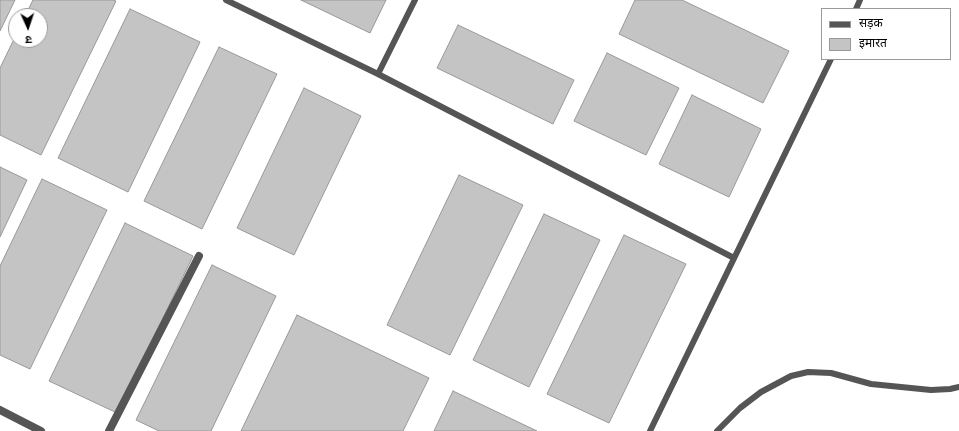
<!DOCTYPE html>
<meta charset="utf-8">
<style>
body{margin:0}
#map{position:relative;width:959px;height:431px;overflow:hidden;background:#fff;font-family:"Alegreya Sans","Noto Sans Devanagari",sans-serif}
canvas{display:block}
.legend{position:absolute;left:821px;top:8px;width:130px;height:52px;box-sizing:border-box;background:#fff;border:1px solid #999;margin:0;padding:5px 7px;list-style:none;font-size:12px;color:#000}
.legend li{display:flex;align-items:center;gap:8px;height:20px}
.legend b{width:20px;border:1px solid #999}
.north{position:absolute;left:8px;top:8px;width:40px;height:40px;box-sizing:border-box;background:#fff;border:1px solid #999;border-radius:50%;rotate:177deg;font-size:11px;font-weight:700;line-height:16px;text-align:center;color:#000}
.north::after{content:'';display:block;margin:auto;width:14px;height:18px;background:#000;clip-path:polygon(50% 0,100% 100%,50% 72%,0 100%)}
</style>
<div id="map">
<canvas width="959" height="431"></canvas>
<ul class="legend">
<li><b style="height:5px;background:#555"></b>सड़क</li>
<li><b style="height:11px;background:#c4c4c4"></b>इमारत</li>
</ul>
<div class="north">उ</div>
</div>
<script>
const context = document.querySelector('canvas').getContext('2d');
context.lineJoin = 'round';
function fillPath(path, color) {
  context.fillStyle = color;
  context.fill(path, 'evenodd');
}
function poly(rows) {
  const path = new Path2D();
  for (const r of rows) {
    path.moveTo(r[0], r[1]);
    for (let i = 2; i < r.length; i += 2) path.lineTo(r[i], r[i + 1]);
  }
  return path;
}
function stroke(path, color, width, dash) {
  context.strokeStyle = color;
  context.lineWidth = width;
  context.lineCap = dash ? 'butt' : 'round';
  context.setLineDash(dash || []);
  context.stroke(path);
}
const building = poly([
 [0,0,15,0,0,31,0,0],
 [33,0,113,0,116,1,41,155,0,135,0,68,16,35,16,40,40,40,40,16,25,16,33,0],
 [301,0,386,0,370,33,301,0],
 [635,0,682,0,789,51,763,103,619,34,635,0],
 [130,9,200,42,128,192,58,158,130,9],
 [458,25,574,80,553,124,437,68,458,25],
 [219,47,277,74,202,229,144,201,219,47],
 [607,53,679,88,646,155,574,121,607,53],
 [304,88,361,116,294,255,237,228,304,88],
 [692,95,761,129,729,197,659,164,692,95],
 [0,167,27,180,0,237,0,167],
 [459,175,523,205,450,355,387,325,459,175],
 [42,179,107,210,30,369,0,355,0,266,42,179],
 [544,214,600,240,529,387,473,360,544,214],
 [125,223,193,256,117,413,49,381,125,223],
 [624,235,686,264,609,423,547,394,624,235],
 [212,265,276,296,211,431,159,431,136,420,212,265],
 [297,315,429,378,403,431,241,431,297,315],
 [453,391,537,431,434,431,453,391]
]);
fillPath(building, '#c4c4c4');
stroke(building, '#999', 1);
stroke(poly([
 [226,0,378,74,734,258],
 [856,9,860,0],
 [378,74,415,0],
 [650,431,831,59],
 [717,431,740,408,761,392,791,376,808,372,831,373,871,384,931,390,950,389,959,387]
]), '#555', 6);
stroke(poly([
 [109,431,199,256]
]), '#555', 8);
stroke(poly([
 [0,410,41,431]
]), '#555', 8);
</script>
